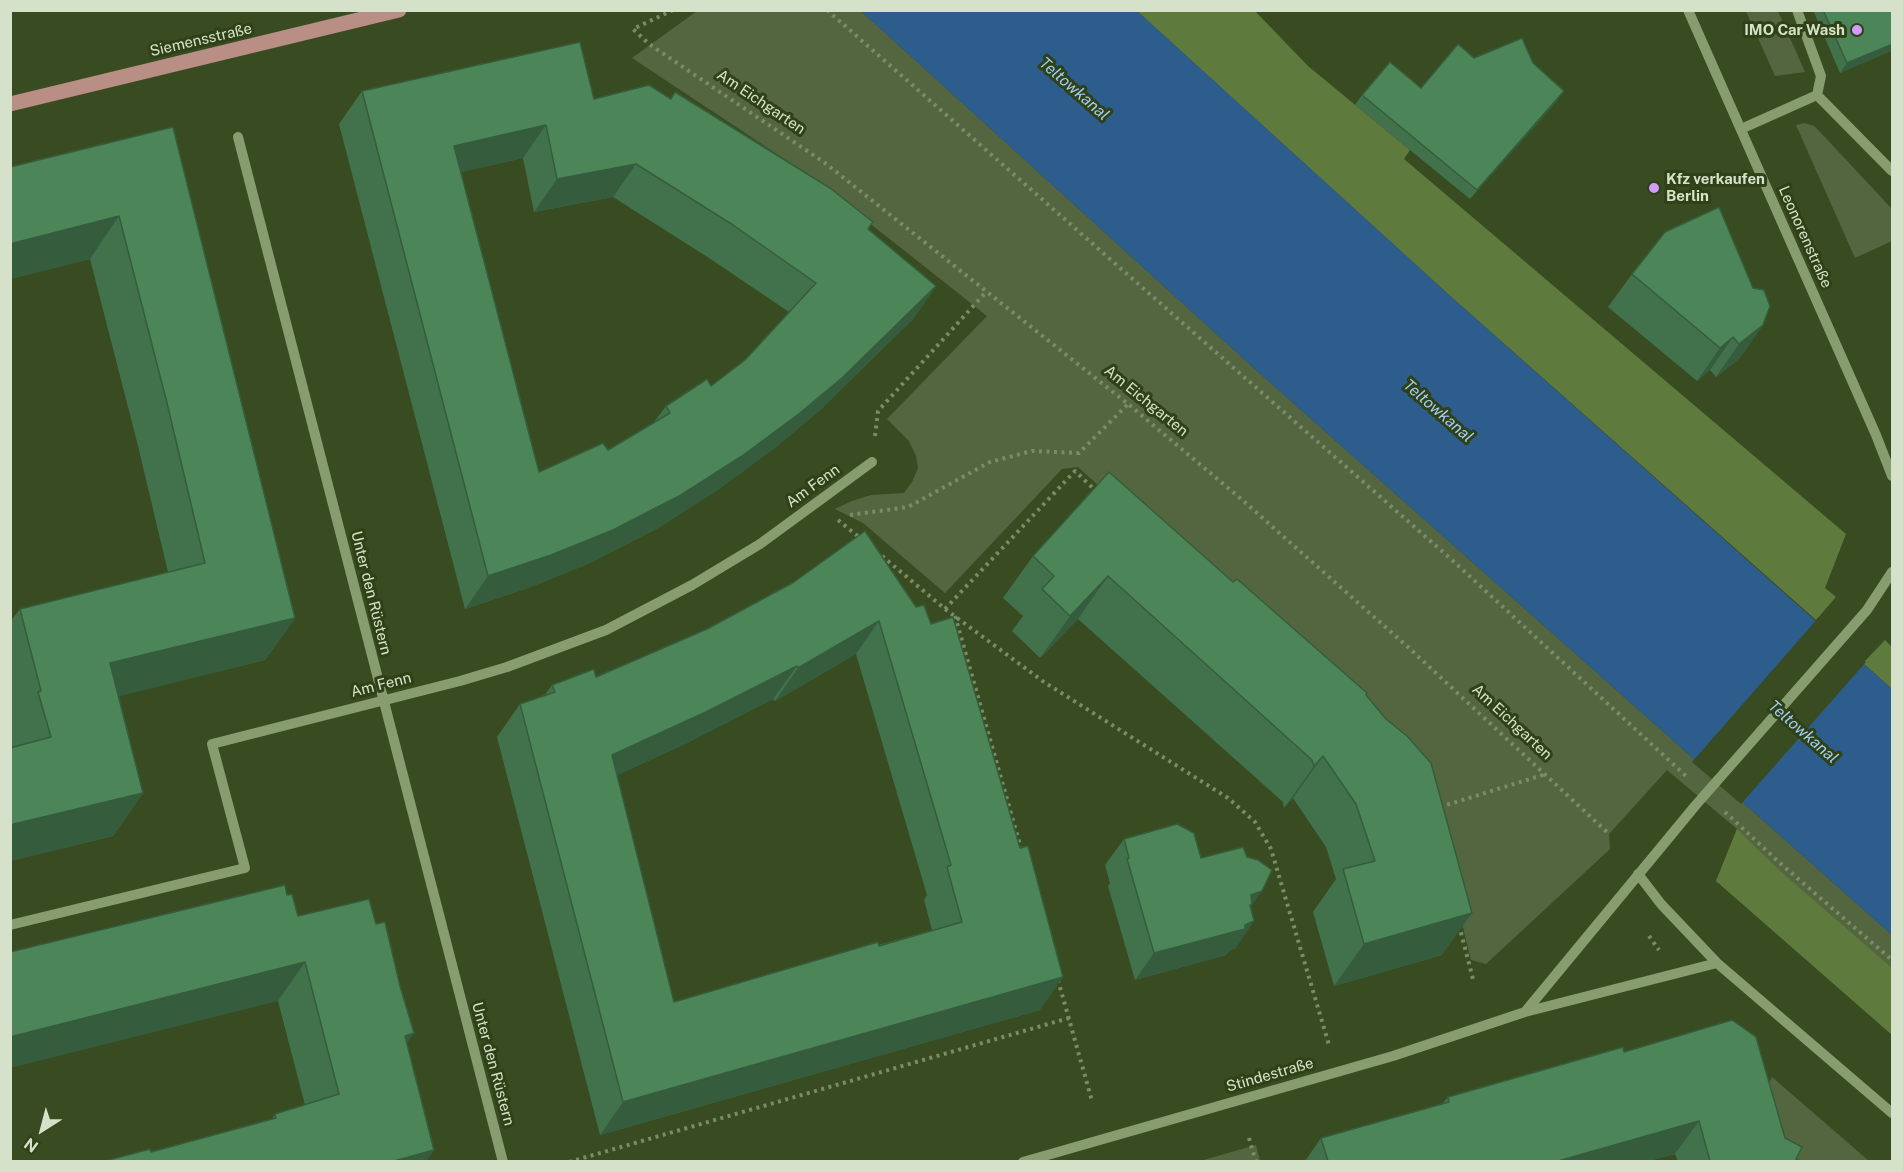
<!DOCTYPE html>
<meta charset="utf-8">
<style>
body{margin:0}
#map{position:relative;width:1903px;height:1172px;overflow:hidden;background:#394c21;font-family:"Public Sans",sans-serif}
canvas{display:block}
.frame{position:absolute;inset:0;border:12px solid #d5e2c9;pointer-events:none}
.north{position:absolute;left:12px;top:1100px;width:60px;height:60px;-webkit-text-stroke:4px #2f4116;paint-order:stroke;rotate:216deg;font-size:16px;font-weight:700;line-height:24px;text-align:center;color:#d5e2c9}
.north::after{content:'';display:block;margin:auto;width:21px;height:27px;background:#d5e2c9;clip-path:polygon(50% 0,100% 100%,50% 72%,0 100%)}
</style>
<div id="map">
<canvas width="1903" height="1172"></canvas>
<div class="frame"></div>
<div class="north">N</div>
</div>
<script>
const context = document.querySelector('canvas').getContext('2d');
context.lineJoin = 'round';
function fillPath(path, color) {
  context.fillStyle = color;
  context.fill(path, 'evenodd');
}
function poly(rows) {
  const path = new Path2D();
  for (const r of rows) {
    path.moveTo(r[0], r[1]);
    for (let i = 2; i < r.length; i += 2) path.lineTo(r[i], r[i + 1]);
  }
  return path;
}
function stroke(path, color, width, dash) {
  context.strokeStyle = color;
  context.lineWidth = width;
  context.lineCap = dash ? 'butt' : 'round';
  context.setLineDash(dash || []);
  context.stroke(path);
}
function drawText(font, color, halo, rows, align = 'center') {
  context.font = font + ' "Public Sans",sans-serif';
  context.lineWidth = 6;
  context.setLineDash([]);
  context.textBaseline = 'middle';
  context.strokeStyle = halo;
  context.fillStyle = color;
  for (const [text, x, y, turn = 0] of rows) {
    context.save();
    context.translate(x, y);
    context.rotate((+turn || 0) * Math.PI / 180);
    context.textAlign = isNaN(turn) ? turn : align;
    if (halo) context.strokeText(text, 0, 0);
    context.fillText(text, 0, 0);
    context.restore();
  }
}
fillPath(poly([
 [697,11,861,11,1256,370,1892,935,1892,1031,1716,881,1737,829,1667,770,1609,834,1610,849,1486,964,1471,960,1435,814,1422,780,1078,467,1062,469,945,593,863,523,835,509,852,501,871,495,904,493,912,482,918,468,916,456,909,441,887,419,987,316,810,176,632,58],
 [1746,11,1778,11,1805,72,1775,76],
 [1804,123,1814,126,1821,133,1892,209,1892,241,1855,258,1796,125],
 [1772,1077,1869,1161,1790,1161,1767,1086],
 [1256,1145,1260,1161,1200,1161]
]), '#546640');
fillPath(poly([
 [1137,11,1255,11,1308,66,1410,150,1404,159,1846,534,1825,588,1836,597,1816,620,1448,294],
 [1885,640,1892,647,1892,689,1863,663],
 [1737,829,1780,871,1892,968,1892,1035,1716,881]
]), '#5e7a3d');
fillPath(poly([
 [861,11,1137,11,1448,294,1892,689,1892,935,1256,370]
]), '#2c5d8c');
fillPath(poly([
 [1818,618,1866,662,1741,804,1692,762]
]), '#394c21');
stroke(poly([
 [673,10,633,29,649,44,825,163,1128,404,1240,498,1409,648,1609,834],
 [827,10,1452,560,1686,776],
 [875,436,878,411,986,292],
 [850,515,908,507,990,462,1032,451,1079,453,1128,404],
 [838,520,860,538],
 [882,556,945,609,1044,682,1228,798,1255,822,1271,849,1329,1045],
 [945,609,1075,471,1096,491],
 [955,616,1022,852],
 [1440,807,1546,774],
 [1725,812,1781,864,1892,960],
 [1459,925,1473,979],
 [1649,936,1659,950],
 [1058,980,1092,1101],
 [1249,1138,1256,1162],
 [569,1162,1069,1018]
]), '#7a8b67', 4, [3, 4.5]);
stroke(poly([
 [1688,10,1876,435,1892,476],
 [1797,10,1821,76,1817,95],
 [1741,129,1817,95,1892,171],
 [238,137,503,1162],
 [1638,874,1661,904,1717,963,1892,1113],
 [10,925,245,868,212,744,460,681,507,667,606,630,692,585,760,544,872,462],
 [1525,1012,1695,806,1867,610,1892,572],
 [1023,1162,1393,1056,1525,1012,1717,963]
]), '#879d6f', 10);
stroke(poly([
 [10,104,399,10]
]), '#b88e85', 15);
fillPath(poly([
 [1813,10,1893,10,1893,50,1840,73],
 [1474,58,1533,63,1558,100,1470,199,1355,105,1362,95,1421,88],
 [362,91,594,99,671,98,675,92,868,229,936,286,913,319,820,410,777,446,719,489,658,528,590,563,528,588,465,609,339,124],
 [523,158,534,212,613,197,709,258,789,312,745,360,711,386,666,406,654,422,608,450,539,472,461,172],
 [173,127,295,618,265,660,118,696,143,793,113,836,10,861,10,748,12,748,10,742,10,622,20,609,168,572,138,446,90,259,10,279,10,167],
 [1632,274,1763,325,1740,358,1716,377,1710,370,1697,381,1608,307],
 [865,531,1040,1010,600,1135,497,737,520,704,544,696,552,685,596,677,707,629,794,582],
 [856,654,927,895,924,900,932,930,674,1002,617,775,683,745,773,699,775,701],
 [1033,556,1233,582,1366,695,1442,955,1334,986,1313,912,1336,879,1326,847,1293,798,1284,808,1283,802,1078,619,1040,658,1012,631,1023,616,1003,598],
 [1124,839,1201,858,1247,857,1251,907,1236,948,1230,950,1226,955,1135,980,1108,886,1110,883,1105,865],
 [287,895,298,916,407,1043,434,1150,426,1161,105,1161,151,1152,272,1119,275,1114,305,1105,278,1001],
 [1624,1052,1785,1138,1796,1159,1800,1161,1678,1161,1675,1154,1648,1161,1305,1161,1321,1138,1443,1103,1448,1097]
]), '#41724b');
fillPath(poly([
 [1893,44,1893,50,1840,73,1847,63],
 [1564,91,1558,100,1470,199,1477,190],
 [546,125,523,158,431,179,454,146],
 [636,164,613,197,534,212,557,179],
 [119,216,90,259,10,279,10,244],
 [936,286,913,319,820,410,777,446,719,489,658,528,590,563,528,588,465,609,488,576],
 [1763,325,1740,358,1716,377,1739,344],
 [1733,337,1710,370,1697,381,1720,348],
 [1108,576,1078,619,1040,658,1070,616],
 [295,618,265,660,80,706,110,663],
 [879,621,856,654,775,701,798,668],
 [797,666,773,699,683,745,588,788,612,755],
 [1323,756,1293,798,1284,808,1314,766],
 [143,793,113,836,10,861,10,825],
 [1262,891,1234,930,1251,895],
 [1472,913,1442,955,1334,986,1364,944],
 [1254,921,1236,948,1230,950,1226,955,1135,980,1154,953,1245,925],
 [305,962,278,1001,10,1068,10,1037],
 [1063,977,1040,1010,600,1135,623,1102],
 [414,1033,387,1072,405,1036],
 [1699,1121,1675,1154,1648,1161,1558,1161],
 [434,1150,426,1161,394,1161]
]), '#355d3d');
const building = poly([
 [1823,10,1893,10,1893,44,1847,63,1823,10],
 [1522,38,1533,63,1564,91,1477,190,1362,95,1390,62,1421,88,1458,44,1474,58,1522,38],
 [580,42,594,99,649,85,671,99,675,92,830,188,873,222,868,229,936,286,843,377,800,413,742,456,681,495,613,530,551,555,488,576,362,91,580,42],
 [546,125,557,179,636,164,733,225,816,283,745,360,711,386,707,379,666,406,670,413,608,450,603,443,539,472,454,146,546,125],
 [173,127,295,618,110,663,143,793,10,825,10,748,51,737,38,692,41,691,20,609,205,563,167,403,119,216,10,244,10,167,173,127],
 [1719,207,1753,288,1764,290,1770,306,1763,325,1739,344,1733,337,1720,348,1632,274,1665,232,1719,207],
 [1109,472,1233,582,1237,579,1367,693,1366,695,1386,719,1407,736,1431,763,1472,913,1364,944,1343,869,1375,861,1356,804,1323,756,1314,766,1312,760,1108,576,1070,616,1042,589,1054,576,1033,556,1109,472],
 [865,531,916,607,924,605,931,624,953,617,1020,848,1028,846,1063,977,623,1102,520,704,555,692,552,685,594,669,596,677,707,629,794,582,865,531],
 [879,621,951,865,947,867,962,922,879,946,878,942,674,1002,612,755,706,712,797,666,798,668,879,621],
 [1177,824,1194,833,1201,858,1243,847,1247,857,1258,860,1272,870,1262,891,1251,895,1252,904,1250,905,1254,921,1245,925,1245,929,1154,953,1127,859,1129,858,1124,839,1177,824],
 [285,885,287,895,292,894,298,916,369,899,376,924,385,922,400,986,414,1033,405,1036,434,1150,394,1161,105,1161,150,1149,151,1152,276,1118,275,1114,339,1094,305,962,10,1037,10,952,285,885],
 [1732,1020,1756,1037,1785,1138,1802,1147,1796,1159,1800,1161,1710,1161,1699,1121,1558,1161,1328,1161,1321,1138,1449,1102,1448,1097,1623,1047,1624,1052,1732,1020]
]);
fillPath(building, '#4c8557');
stroke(building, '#355d3d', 1.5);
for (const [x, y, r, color] of [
 [1857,30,6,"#d29cfd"],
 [1654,188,6,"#d29cfd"]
]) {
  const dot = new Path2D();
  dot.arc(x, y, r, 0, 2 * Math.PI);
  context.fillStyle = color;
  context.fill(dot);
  stroke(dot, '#2f4116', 2);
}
drawText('bold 15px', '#d5e2c9', '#2f4116', [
 ["IMO Car Wash",1845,30],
 ["Kfz verkaufen",1666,179,"left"],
 ["Berlin",1666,196,"left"]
], 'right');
drawText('15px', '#d5e2c9', '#2f4116', [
 ["Siemensstraße",201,40,-13],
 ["Am Eichgarten",761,102,34],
 ["Leonorenstraße",1805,237,66],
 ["Am Eichgarten",1146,401,39],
 ["Am Fenn",813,486,-36],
 ["Unter den Rüstern",371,593,76],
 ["Am Fenn",381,685,-14],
 ["Am Eichgarten",1512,722,43],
 ["Unter den Rüstern",493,1064,75],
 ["Stindestraße",1270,1075,-16]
]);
drawText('italic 16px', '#a3ccf6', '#2f4116', [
 ["Teltowkanal",1074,89,41],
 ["Teltowkanal",1438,411,41],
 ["Teltowkanal",1803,732,41]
]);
</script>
